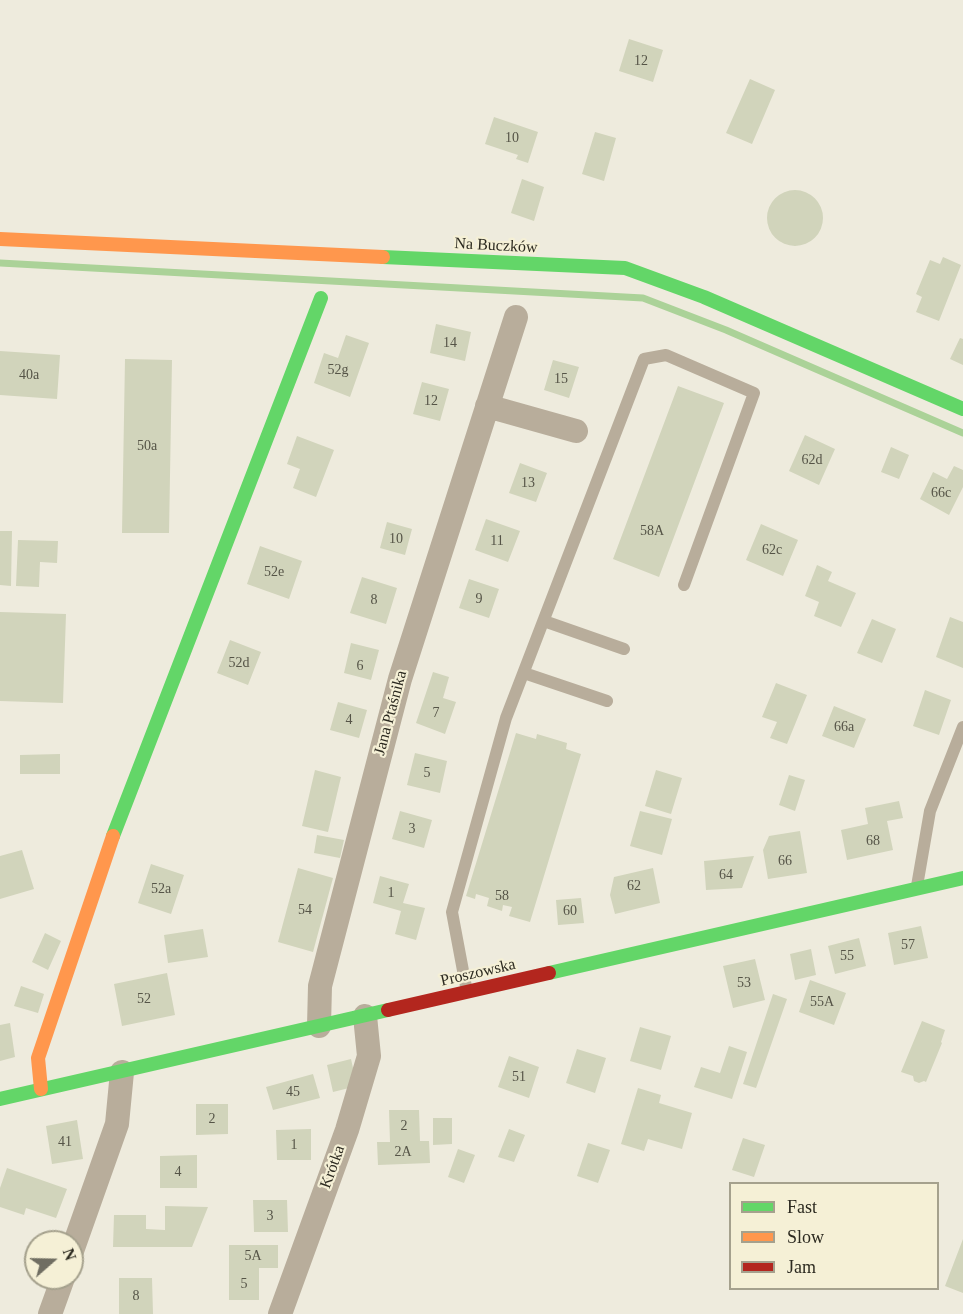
<!DOCTYPE html>
<meta charset="utf-8">
<style>
body{margin:0}
#map{position:relative;width:963px;height:1314px;overflow:hidden;background:#eeebdd;font-family:"Times New Roman",serif}
canvas{display:block}
.legend{position:absolute;left:729px;top:1182px;width:210px;height:108px;box-sizing:border-box;background:#f5f0d6;border:2px solid #a5a18d;margin:0;padding:8px 10px;list-style:none;font-size:18px;color:#2c2a20}
.legend li{display:flex;align-items:center;gap:12px;height:30px}
.legend b{width:30px;border:2px solid #a5a18d}
.north{position:absolute;left:24px;top:1230px;width:60px;height:60px;box-sizing:border-box;background:#f5f0d6;border:2px solid #a5a18d;border-radius:50%;rotate:70deg;font-size:16px;font-weight:700;line-height:24px;text-align:center;color:#2c2a20}
.north::after{content:'';display:block;margin:auto;width:21px;height:27px;background:#706e62;clip-path:polygon(50% 0,100% 100%,50% 72%,0 100%)}
</style>
<div id="map">
<canvas width="963" height="1314"></canvas>
<ul class="legend">
<li><b style="height:8px;background:#63d668"></b>Fast</li>
<li><b style="height:8px;background:#ff974d"></b>Slow</li>
<li><b style="height:8px;background:#b3261e"></b>Jam</li>
</ul>
<div class="north">N</div>
</div>
<script>
const context = document.querySelector('canvas').getContext('2d');
context.lineJoin = 'round';
function poly(rows) {
  const path = new Path2D();
  for (const r of rows) {
    if (r.length === 3) {
      path.moveTo(r[0] + r[2], r[1]);
      path.arc(r[0], r[1], r[2], 0, 2 * Math.PI);
      continue;
    }
    path.moveTo(r[0], r[1]);
    for (let i = 2; i < r.length; i += 2) path.lineTo(r[i], r[i + 1]);
  }
  return path;
}
function stroke(path, color, width, dash) {
  context.strokeStyle = color;
  context.lineWidth = width;
  context.lineCap = dash ? 'butt' : 'round';
  context.setLineDash(dash || []);
  context.stroke(path);
}
function fillPath(path, color) {
  context.fillStyle = color;
  context.fill(path, 'evenodd');
}
function drawText(font, color, halo, rows, align = 'center') {
  context.font = font + ' "Times New Roman",serif';
  context.lineWidth = 4.5;
  context.setLineDash([]);
  context.textBaseline = 'middle';
  context.strokeStyle = halo;
  context.fillStyle = color;
  for (const [text, x, y, turn = 0] of rows) {
    context.save();
    context.translate(x, y);
    context.rotate((+turn || 0) * Math.PI / 180);
    context.textAlign = isNaN(turn) ? turn : align;
    if (halo) context.strokeText(text, 0, 0);
    context.fillText(text, 0, 0);
    context.restore();
  }
}
stroke(poly([
 [0,263,643,298,726,330,963,433]
]), '#abd298', 7);
fillPath(poly([
 [629,39,663,50,653,82,619,71],
 [750,79,775,90,752,144,726,133],
 [494,117,538,132,528,163,516,159,518,155,485,144],
 [595,132,616,138,604,181,582,174],
 [522,179,544,187,534,221,511,213],
 [795,218,28],
 [943,257,961,265,939,321,916,312,922,297,916,294,930,260,940,264],
 [436,324,471,332,465,361,430,353],
 [346,335,369,343,350,397,314,383,324,353,338,358],
 [960,338,963,339,963,365,950,359],
 [0,351,60,355,57,399,0,395],
 [125,359,172,360,169,533,122,533],
 [553,360,579,367,569,398,544,390],
 [422,382,449,389,440,421,413,414],
 [678,386,724,403,659,577,613,559],
 [805,435,835,449,819,485,789,471],
 [297,436,334,450,316,497,293,488,300,469,287,464],
 [891,447,909,455,899,479,881,472],
 [520,463,547,473,536,502,509,493],
 [954,466,963,470,963,487,949,515,920,499,933,472,947,479],
 [486,519,520,531,508,562,475,550],
 [387,522,412,529,405,555,380,548],
 [761,524,798,540,783,576,746,560],
 [0,531,12,531,11,586,0,585],
 [18,540,58,541,57,563,40,562,39,587,16,586],
 [260,546,302,561,289,599,247,584],
 [817,565,832,572,828,581,856,593,841,627,814,616,819,602,805,596],
 [362,577,397,588,386,624,350,613],
 [469,579,499,589,489,618,459,608],
 [0,612,66,614,63,703,0,701],
 [950,617,963,622,963,668,936,657],
 [872,619,896,629,882,663,857,653],
 [230,640,261,652,248,685,217,673],
 [351,643,379,650,371,680,344,673],
 [433,672,449,677,443,698,456,702,445,734,416,723],
 [776,683,807,695,787,744,770,738,777,722,762,717],
 [925,690,951,700,939,735,913,726],
 [338,702,367,710,359,738,330,730],
 [834,706,866,719,854,748,822,736],
 [516,733,536,739,537,734,567,743,566,749,581,754,530,922,509,916,512,907,503,905,502,911,487,906,489,898,476,894,475,899,466,896],
 [415,753,447,761,440,793,407,785],
 [60,754,60,774,20,774,20,755],
 [315,770,341,777,328,832,302,826],
 [656,770,682,778,671,814,645,806],
 [789,775,805,780,795,811,779,805],
 [899,801,903,818,887,821,893,850,847,860,841,830,868,824,865,808],
 [400,811,432,820,424,848,392,839],
 [640,811,672,819,662,855,630,846],
 [800,831,807,873,768,879,763,850,769,836],
 [317,835,344,840,340,858,314,853],
 [22,850,34,889,0,899,0,856],
 [754,856,742,888,706,890,704,861],
 [151,864,184,875,171,914,138,903],
 [298,868,333,878,313,952,278,942],
 [653,868,660,903,615,914,610,895,614,877],
 [380,876,409,884,403,903,425,908,416,940,395,934,401,911,373,903],
 [581,898,584,923,558,925,556,900],
 [921,926,928,958,894,965,888,933],
 [203,929,208,957,168,963,164,935],
 [45,933,61,941,48,970,32,962],
 [859,938,866,966,835,974,828,946],
 [811,949,816,975,795,980,790,954],
 [755,959,765,1000,733,1008,723,966],
 [167,973,175,1015,122,1026,114,984],
 [810,980,846,993,834,1025,799,1012],
 [21,986,44,994,38,1013,14,1006],
 [773,994,787,999,756,1088,743,1084],
 [922,1021,945,1030,941,1042,942,1043,926,1082,924,1081,919,1083,914,1081,913,1076,901,1072],
 [10,1023,15,1057,0,1061,0,1025],
 [640,1027,671,1036,661,1070,630,1061],
 [729,1046,747,1052,732,1099,694,1087,701,1067,720,1073],
 [577,1049,606,1058,595,1093,566,1083],
 [509,1056,539,1067,529,1098,498,1087],
 [351,1059,357,1086,333,1092,327,1065],
 [313,1074,320,1098,273,1110,266,1087],
 [638,1088,661,1095,659,1103,692,1113,682,1149,648,1139,644,1151,621,1144],
 [196,1104,228,1104,228,1134,196,1135],
 [389,1110,419,1110,420,1141,429,1141,430,1163,378,1165,377,1142,390,1142],
 [433,1118,452,1118,452,1144,433,1145],
 [77,1120,83,1159,52,1164,46,1126],
 [311,1129,311,1160,277,1160,276,1130],
 [509,1129,525,1135,514,1162,498,1157],
 [743,1138,765,1145,754,1177,732,1170],
 [588,1143,610,1150,598,1183,577,1176],
 [458,1149,475,1155,464,1183,448,1177],
 [197,1155,197,1188,160,1188,160,1156],
 [7,1168,67,1189,56,1218,26,1208,24,1215,0,1207,0,1188],
 [253,1200,287,1200,288,1232,254,1232],
 [165,1206,208,1207,192,1247,113,1247,114,1215,146,1215,146,1229,165,1230],
 [963,1239,963,1293,945,1286],
 [229,1245,278,1245,278,1268,259,1268,259,1300,229,1300],
 [119,1278,152,1278,153,1314,119,1314]
]), '#d1d4bb');
stroke(poly([
 [544,621,624,649],
 [524,673,607,701],
 [917,886,930,811,963,727],
 [467,992,452,912,506,718,644,359,666,355,754,393,684,585]
]), '#b8ad9b', 12);
stroke(poly([
 [487,406,576,431],
 [319,1026,320,986,400,679,516,317],
 [72,1251,117,1124,122,1072],
 [50,1314,63,1278],
 [280,1314,347,1130,369,1056,365,1016]
]), '#b8ad9b', 24);
stroke(poly([
 [383,257,625,268,704,297,963,409],
 [113,836,321,298],
 [549,973,963,878],
 [0,1099,388,1010]
]), '#63d668', 14);
stroke(poly([
 [0,239,383,257],
 [41,1089,38,1058,113,836]
]), '#ff974d', 14);
stroke(poly([
 [388,1010,549,973]
]), '#b3261e', 14);
drawText('14px', '#555447', null, [
 ["12",641,61],
 ["10",512,138],
 ["14",450,343],
 ["52g",338,370],
 ["40a",29,375],
 ["15",561,379],
 ["12",431,401],
 ["50a",147,446],
 ["62d",812,460],
 ["13",528,483],
 ["66c",941,493],
 ["58A",652,531],
 ["10",396,539],
 ["11",497,541],
 ["62c",772,550],
 ["52e",274,572],
 ["9",479,599],
 ["8",374,600],
 ["52d",239,663],
 ["6",360,666],
 ["7",436,713],
 ["4",349,720],
 ["66a",844,727],
 ["5",427,773],
 ["3",412,829],
 ["68",873,841],
 ["66",785,861],
 ["64",726,875],
 ["62",634,886],
 ["52a",161,889],
 ["1",391,893],
 ["58",502,896],
 ["54",305,910],
 ["60",570,911],
 ["57",908,945],
 ["55",847,956],
 ["53",744,983],
 ["52",144,999],
 ["55A",822,1002],
 ["51",519,1077],
 ["45",293,1092],
 ["2",212,1119],
 ["2",404,1126],
 ["41",65,1142],
 ["1",294,1145],
 ["2A",403,1152],
 ["4",178,1172],
 ["3",270,1216],
 ["5A",253,1256],
 ["5",244,1284],
 ["8",136,1296]
]);
drawText('16px', '#2c2a20', '#f5f0d6', [
 ["Na Buczków",496,246,3],
 ["Jana Ptaśnika",391,713,-75],
 ["Proszowska",478,973,-13],
 ["Krótka",333,1167,-70]
]);
</script>
